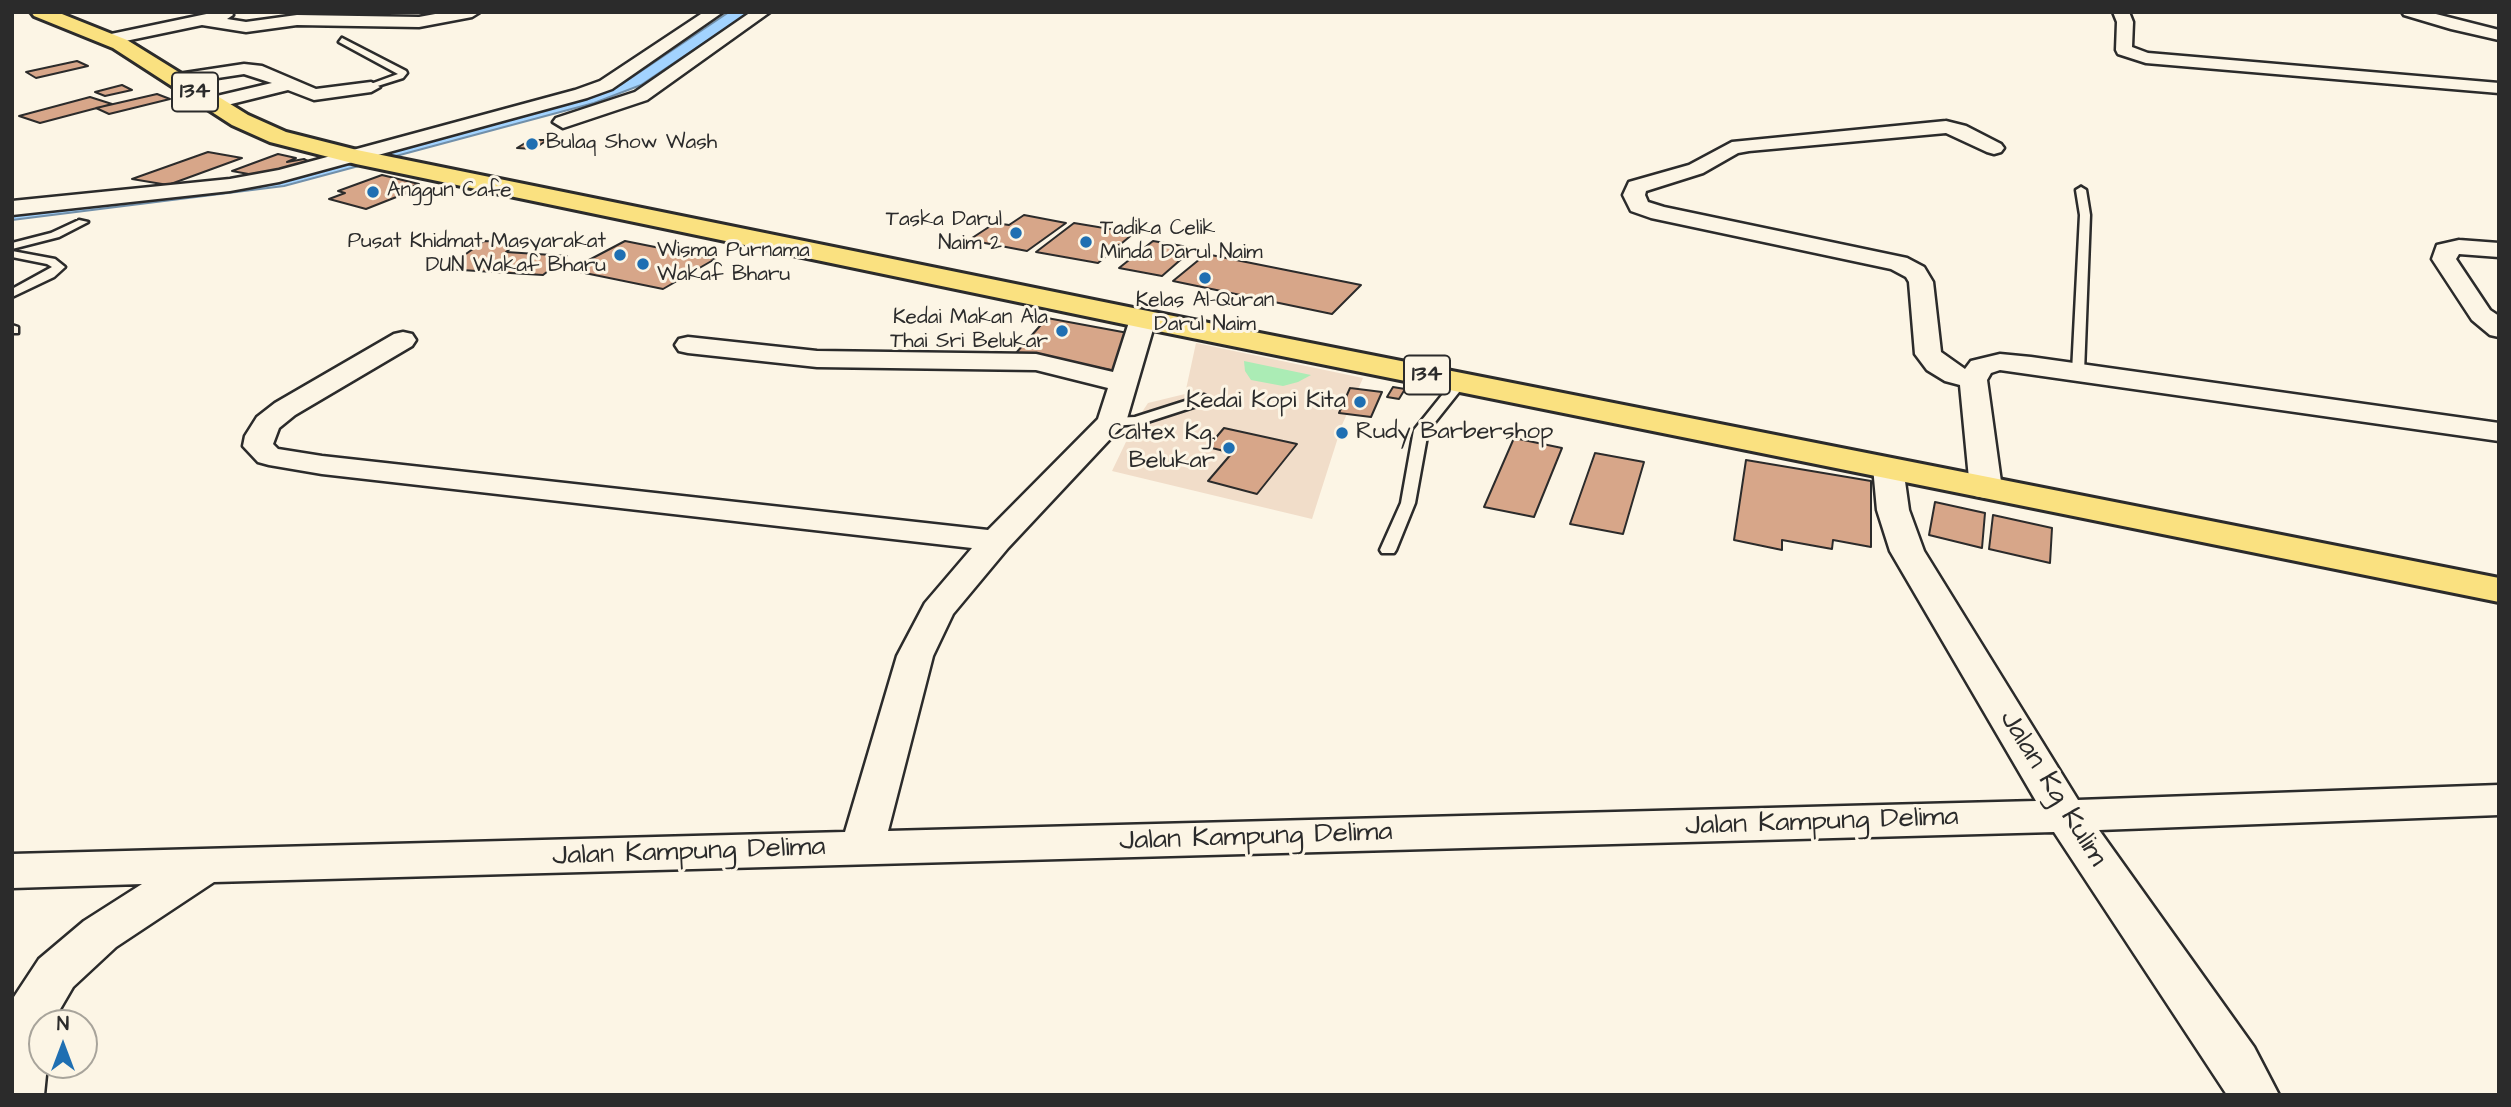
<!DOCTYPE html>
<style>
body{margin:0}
#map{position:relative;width:2511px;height:1107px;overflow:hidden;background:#fcf5e5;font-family:"Architects Daughter",sans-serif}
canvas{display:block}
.frame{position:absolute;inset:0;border:14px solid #2b2b2b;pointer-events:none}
.north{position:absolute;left:28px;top:1009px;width:70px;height:70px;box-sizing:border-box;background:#fcf5e5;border:2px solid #a8a49b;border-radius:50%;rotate:0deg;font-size:19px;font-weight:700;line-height:28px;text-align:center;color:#2b2b2b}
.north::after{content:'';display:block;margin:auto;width:24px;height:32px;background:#1f6fb2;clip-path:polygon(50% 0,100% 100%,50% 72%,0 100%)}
</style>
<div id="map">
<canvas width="2511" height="1107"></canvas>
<div class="frame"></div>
<div class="north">N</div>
</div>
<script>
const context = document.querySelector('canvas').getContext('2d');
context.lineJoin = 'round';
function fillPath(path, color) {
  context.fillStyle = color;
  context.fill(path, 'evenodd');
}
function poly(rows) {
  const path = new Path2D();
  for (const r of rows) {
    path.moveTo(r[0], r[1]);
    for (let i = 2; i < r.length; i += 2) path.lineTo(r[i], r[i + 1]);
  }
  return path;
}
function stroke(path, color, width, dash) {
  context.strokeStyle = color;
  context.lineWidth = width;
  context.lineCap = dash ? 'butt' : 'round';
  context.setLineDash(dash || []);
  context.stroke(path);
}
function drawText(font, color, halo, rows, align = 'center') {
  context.font = font + ' "Architects Daughter",sans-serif';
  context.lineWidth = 6;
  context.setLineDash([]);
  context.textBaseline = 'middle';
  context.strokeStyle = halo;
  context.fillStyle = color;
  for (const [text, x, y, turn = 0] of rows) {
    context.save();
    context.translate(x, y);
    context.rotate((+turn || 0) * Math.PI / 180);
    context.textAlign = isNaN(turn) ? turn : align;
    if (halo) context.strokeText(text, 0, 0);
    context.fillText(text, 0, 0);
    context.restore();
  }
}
fillPath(poly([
 [1196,343,1363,378,1342,425,1312,519,1112,471,1136,421,1148,403,1185,394]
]), '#f1ddc9');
fillPath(poly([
 [1244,361,1311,375,1298,382,1283,386,1251,380,1245,371]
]), '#abecb5');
const water = poly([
 [729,12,750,12,641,85,594,103,284,186,12,220,12,214,268,182,583,98,622,84,729,12]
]);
fillPath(water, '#a2d3ff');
stroke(water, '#7290aa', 2);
const building = poly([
 [77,61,88,66,36,78,26,72,77,61],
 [122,85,132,90,105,96,95,92,122,85],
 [157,94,170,99,109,114,96,108,157,94],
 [90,97,112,104,40,123,19,116,90,97],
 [530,140,547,140,534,149,517,148,530,140],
 [208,152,242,158,168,185,132,179,208,152],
 [278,154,296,158,287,162,304,159,315,165,254,175,232,171,278,154],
 [382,175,419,184,402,190,409,192,366,209,329,199,345,193,338,191,382,175],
 [1024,215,1066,223,1027,251,969,240,995,223,1009,225,1024,215],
 [1074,223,1134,233,1098,263,1036,252,1074,223],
 [484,241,518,243,506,252,567,256,543,275,445,269,484,241],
 [625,241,715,259,663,289,570,270,625,241],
 [1153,241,1194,248,1162,276,1119,268,1153,241],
 [1206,254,1361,285,1332,314,1173,281,1206,254],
 [1047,318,1128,333,1116,371,1016,353,1047,318],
 [1393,387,1405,389,1399,399,1387,397,1393,387],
 [1350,388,1382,392,1371,417,1339,413,1350,388],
 [1224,428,1297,444,1257,494,1208,481,1232,453,1208,447,1224,428],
 [1514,438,1562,448,1534,517,1484,507,1514,438],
 [1595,453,1644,462,1623,534,1570,524,1595,453],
 [1746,460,1871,481,1871,547,1833,540,1832,549,1782,540,1782,550,1734,540,1746,460],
 [1935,502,1985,513,1982,548,1929,535,1935,502],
 [1993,515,2052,528,2050,563,1989,549,1993,515]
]);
fillPath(building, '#d7a689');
stroke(building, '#2b2b2b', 2);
const service = poly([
 [342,38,406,71,407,73,403,78,368,89,368,85,398,74,339,42,342,38],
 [2081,187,2086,190,2090,215,2084,372,2078,376,2072,372,2080,215,2076,190,2081,187],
 [79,220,88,222,59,237,12,249,12,243,51,233,79,220],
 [12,251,55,259,65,267,54,277,12,297,12,289,52,267,47,264,12,257,12,251],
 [12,325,18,327,18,333,12,333,12,325],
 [1460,378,1467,382,1428,431,1415,503,1396,550,1394,553,1382,553,1380,550,1401,503,1414,430,1455,379,1460,378],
 [1204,395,1211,399,1209,402,1141,424,1112,426,1105,422,1112,418,1135,417,1204,395]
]);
const minor = poly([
 [216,12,231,12,233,15,227,19,246,22,297,15,419,17,446,12,480,12,472,17,419,27,297,25,246,32,202,25,111,44,103,39,111,34,216,12],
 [704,12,723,12,612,89,587,98,279,182,230,191,12,215,12,201,230,179,279,170,575,90,600,81,704,12],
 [751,12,770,12,647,100,563,128,553,122,556,118,635,92,751,12],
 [2113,12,2129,12,2133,22,2132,47,2148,53,2499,83,2499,93,2146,63,2118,54,2116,50,2117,22,2113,12],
 [2402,12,2428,12,2499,30,2499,40,2451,29,2404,15,2402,12],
 [244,64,262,66,316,89,371,82,380,87,371,92,314,100,288,90,211,109,202,103,204,99,272,83,244,74,178,84,169,79,178,74,244,64],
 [1946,121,1966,126,2001,144,2004,148,2001,152,1994,154,1987,152,1946,133,1749,151,1738,153,1703,173,1646,191,1645,195,1648,202,1664,207,1907,258,1924,267,1933,282,1941,352,1965,369,1971,361,2000,354,2031,357,2499,423,2499,441,2000,370,1991,373,1987,380,2002,489,1997,496,1986,498,1975,496,1970,489,1960,385,1945,381,1927,370,1915,354,1909,282,1906,277,1891,269,1651,218,1631,211,1623,195,1629,182,1689,165,1732,142,1946,121],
 [2459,240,2499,243,2499,257,2459,254,2456,259,2490,310,2499,316,2499,337,2490,335,2472,320,2432,259,2437,245,2459,240],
 [1143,311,1152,314,1156,319,1126,422,1008,548,953,614,933,656,888,831,2036,801,1890,551,1877,510,1873,467,1877,461,1888,458,1899,461,1903,467,1909,510,1924,551,2078,800,2499,785,2499,815,2099,830,2254,1047,2279,1095,2227,1095,2054,832,214,882,116,947,73,987,52,1023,42,1023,42,1065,47,1065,44,1095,12,1095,12,1000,39,959,84,921,142,884,12,888,12,854,845,832,897,656,925,603,972,548,322,474,269,465,258,462,243,446,245,436,257,417,275,403,394,334,403,332,412,334,416,340,412,346,295,415,279,428,273,444,278,449,322,456,988,530,1098,419,1108,388,1036,370,817,367,688,353,679,351,675,345,679,339,688,337,817,351,1036,354,1113,372,1130,319,1134,314,1143,311]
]);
const primary = poly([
 [31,12,57,12,127,40,248,115,286,132,357,150,1143,310,2499,578,2499,602,1143,328,356,164,270,142,232,125,113,48,34,16,31,12]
]);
stroke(service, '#2b2b2b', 5);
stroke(minor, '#2b2b2b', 5);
stroke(primary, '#2b2b2b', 6);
fillPath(service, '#fcf5e5');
fillPath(minor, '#fcf5e5');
fillPath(primary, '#fae180');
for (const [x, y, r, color] of [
 [532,144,7,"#1f6fb2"],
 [373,192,7,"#1f6fb2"],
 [1016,233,7,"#1f6fb2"],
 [1086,242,7,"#1f6fb2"],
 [620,255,7,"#1f6fb2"],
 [643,264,7,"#1f6fb2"],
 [1205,278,7,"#1f6fb2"],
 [1062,331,7,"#1f6fb2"],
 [1360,402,7,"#1f6fb2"],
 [1342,433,7,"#1f6fb2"],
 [1229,448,7,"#1f6fb2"]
]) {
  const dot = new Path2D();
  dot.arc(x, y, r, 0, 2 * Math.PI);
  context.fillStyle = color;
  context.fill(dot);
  stroke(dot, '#fcf5e5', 2.5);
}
drawText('21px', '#2b2b2b', '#fcf5e5', [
 ["Bulaq Show Wash",546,144],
 ["Anggun Cafe",387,192],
 ["Taska Darul",1002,221,"right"],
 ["Naim 2",1002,245,"right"],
 ["Tadika Celik",1100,230],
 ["Minda Darul Naim",1100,254],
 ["Pusat Khidmat Masyarakat",606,243,"right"],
 ["DUN Wakaf Bharu",606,267,"right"],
 ["Wisma Purnama",657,252],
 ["Wakaf Bharu",657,276],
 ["Kelas Al-Quran",1205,302,"center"],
 ["Darul Naim",1205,326,"center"],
 ["Kedai Makan Ala",1048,319,"right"],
 ["Thai Sri Belukar",1048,343,"right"]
], 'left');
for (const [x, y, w] of [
 [195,92,46],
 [1427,375,46]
]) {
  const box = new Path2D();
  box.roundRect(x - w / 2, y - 19.5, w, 39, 5);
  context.fillStyle = '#fcf5e5';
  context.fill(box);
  stroke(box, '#2b2b2b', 2);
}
drawText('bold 23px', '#2b2b2b', null, [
 ["134",195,92],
 ["134",1427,375]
]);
drawText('24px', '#2b2b2b', '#fcf5e5', [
 ["Kedai Kopi Kita",1346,402],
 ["Rudy Barbershop",1356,433,"left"],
 ["Caltex Kg.",1215,434],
 ["Belukar",1215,462]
], 'right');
drawText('28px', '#2b2b2b', '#fcf5e5', [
 ["Jalan Kg Kulim",2052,789,58],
 ["Jalan Kampung Delima",1822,823,-2],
 ["Jalan Kampung Delima",1256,838,-2],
 ["Jalan Kampung Delima",689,853,-2]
]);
</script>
